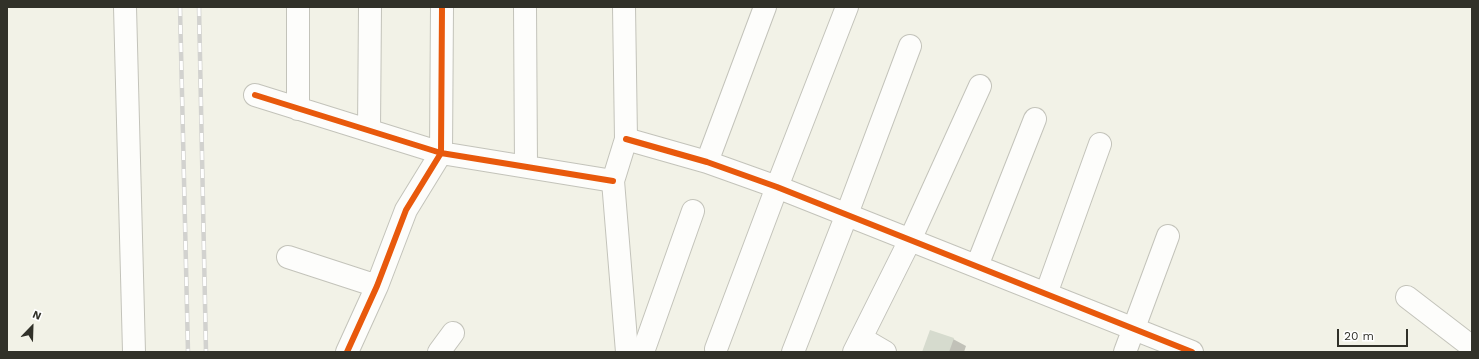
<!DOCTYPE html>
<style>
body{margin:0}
#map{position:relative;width:1479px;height:359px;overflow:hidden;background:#f2f2e7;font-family:"Work Sans",sans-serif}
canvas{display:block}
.frame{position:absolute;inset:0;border:8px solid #313129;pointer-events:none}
.north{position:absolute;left:12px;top:307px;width:40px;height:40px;-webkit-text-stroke:3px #fff;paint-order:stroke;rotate:23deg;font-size:11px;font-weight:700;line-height:16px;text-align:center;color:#313129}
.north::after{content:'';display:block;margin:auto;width:14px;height:18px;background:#313129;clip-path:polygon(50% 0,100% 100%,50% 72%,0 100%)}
.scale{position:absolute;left:1337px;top:329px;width:71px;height:18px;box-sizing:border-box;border:2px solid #313129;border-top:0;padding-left:5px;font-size:12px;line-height:14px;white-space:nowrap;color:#313129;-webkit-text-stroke:3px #fff;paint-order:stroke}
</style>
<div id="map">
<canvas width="1479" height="359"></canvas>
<div class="frame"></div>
<div class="north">N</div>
<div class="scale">20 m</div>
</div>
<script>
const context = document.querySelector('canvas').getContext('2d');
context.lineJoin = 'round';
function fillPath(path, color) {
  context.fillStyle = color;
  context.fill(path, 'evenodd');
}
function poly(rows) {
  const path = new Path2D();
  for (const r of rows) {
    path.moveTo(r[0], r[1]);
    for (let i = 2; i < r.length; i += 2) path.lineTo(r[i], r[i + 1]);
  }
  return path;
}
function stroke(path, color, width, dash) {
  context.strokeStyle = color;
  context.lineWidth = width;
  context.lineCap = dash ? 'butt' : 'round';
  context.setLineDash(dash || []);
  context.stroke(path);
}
fillPath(poly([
 [953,339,966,346,964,352,923,352]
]), '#0003');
fillPath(poly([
 [930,330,954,338,949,352,922,352]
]), '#d6dbce');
const street = poly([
 [125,7,134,352],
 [525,7,526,166],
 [255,95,441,153,613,181],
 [298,109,298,7],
 [369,130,370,7],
 [626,139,707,162,777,187,1192,352],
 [707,162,765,7],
 [288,257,377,286],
 [977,266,1035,119],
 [1046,294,1100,144],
 [1407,297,1472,347],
 [861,338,885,352],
 [716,349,777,187,847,7],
 [347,352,377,286,406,210,441,153,442,7],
 [439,352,453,333],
 [643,352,693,211],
 [793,352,847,214,910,46],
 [854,352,910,240,980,86],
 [1125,352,1168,236]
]);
const secondary = poly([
 [624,7,626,139,613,181,627,352]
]);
stroke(street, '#c3c3ba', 24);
stroke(secondary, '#c3c3ba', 24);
stroke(street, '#fdfdfb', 22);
stroke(secondary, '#fdfdfb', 22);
const rail = poly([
 [180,7,188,352],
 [199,7,206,352]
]);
stroke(rail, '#d2d2cf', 4.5);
stroke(rail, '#fff', 3, [9]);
stroke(poly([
 [255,95,441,153,613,181],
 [626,139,707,162,777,187,1192,352],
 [347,352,377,286,406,210,441,153,442,7]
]), '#e8590c', 6);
</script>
